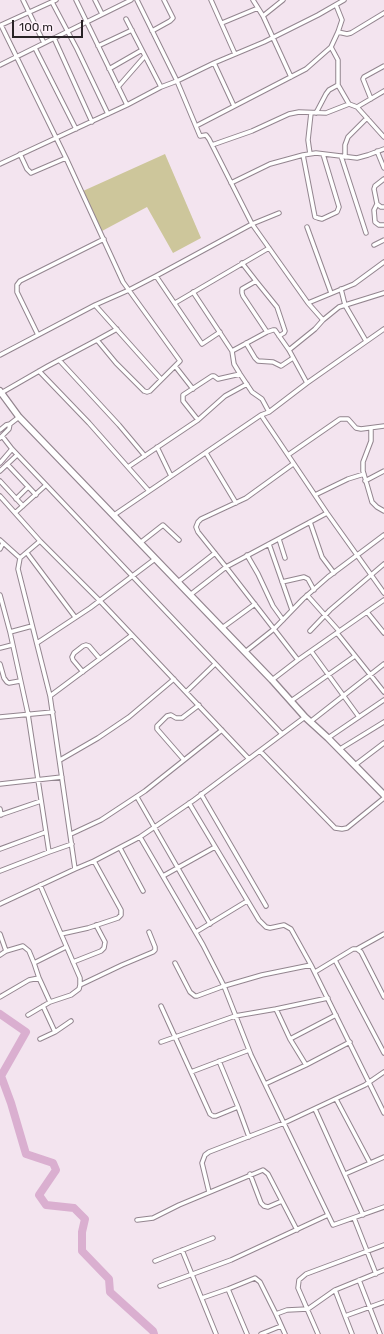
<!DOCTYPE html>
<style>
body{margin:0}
#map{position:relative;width:384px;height:1334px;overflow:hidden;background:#f3e4ef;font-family:Rubik,sans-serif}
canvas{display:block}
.scale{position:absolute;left:12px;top:20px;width:71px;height:18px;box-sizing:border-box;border:2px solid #282226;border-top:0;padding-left:5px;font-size:12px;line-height:14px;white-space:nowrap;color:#282226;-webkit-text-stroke:3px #fff2fb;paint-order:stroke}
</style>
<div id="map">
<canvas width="384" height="1334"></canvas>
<div class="scale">100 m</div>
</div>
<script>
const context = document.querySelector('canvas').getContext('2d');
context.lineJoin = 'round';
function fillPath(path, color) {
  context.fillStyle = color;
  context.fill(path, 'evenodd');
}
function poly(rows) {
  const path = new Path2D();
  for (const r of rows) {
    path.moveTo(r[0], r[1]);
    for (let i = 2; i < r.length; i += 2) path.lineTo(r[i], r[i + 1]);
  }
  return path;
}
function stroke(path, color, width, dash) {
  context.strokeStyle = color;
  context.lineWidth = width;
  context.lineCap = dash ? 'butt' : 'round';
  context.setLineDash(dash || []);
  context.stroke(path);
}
fillPath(poly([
 [165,154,201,238,173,253,147,207,102,231,83,191]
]), '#cdc69b');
stroke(poly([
 [0,1014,26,1032,1,1076,11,1103,26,1154,53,1163,56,1170,39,1195,46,1205,74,1208,85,1219,82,1232,82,1251,109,1279,110,1292,153,1331,154,1334]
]), '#daafd0', 8);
const street = poly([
 [23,0,44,43],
 [76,0,127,105],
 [95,0,102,14],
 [137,0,177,81,200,136,206,135,209,139,252,224,308,303,323,320,339,307,384,293],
 [211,0,235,54],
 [253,0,263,16,291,77],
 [52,2,77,49,108,114],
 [263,16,283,0],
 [126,19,161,87],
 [222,23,258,8],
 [1,25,56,0],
 [152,31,170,21,173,18,164,0],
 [338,32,347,34,351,33,384,13],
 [54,38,92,122],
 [98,46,132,30],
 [331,47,338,60,338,85,349,104],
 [35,48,76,129],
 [214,63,234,106],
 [0,65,131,0],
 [109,69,142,50],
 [118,87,145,56],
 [371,99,363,79,364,77,384,66],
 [357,107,384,91],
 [316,113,326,94,329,90,338,85],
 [196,126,306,69,331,47,338,32,342,20,336,5],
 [212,145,252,131,289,114,299,112,326,113,349,104,357,107,384,137],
 [377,151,384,168],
 [20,154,27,169,31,173,66,158],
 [310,154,308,140,311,113],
 [303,155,314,212,315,217,318,218,322,219,337,212,339,207,323,154],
 [341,156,366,233],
 [345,157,345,145,348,137,367,118],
 [0,164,127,105,161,87,177,81,214,63,264,42,318,15,344,0],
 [384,179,375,186,374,189,377,204,374,210,375,222,379,225,384,225],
 [231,183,270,164,303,155,316,153,357,158,368,155,384,149],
 [377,204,381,207,384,207],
 [307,227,331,293],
 [374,245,384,240],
 [242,263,256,281,242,289,242,293,243,296,267,332,273,330,275,330,289,350,307,383],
 [156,276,202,344,220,332],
 [256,281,277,307,285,331,284,333,279,336],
 [341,289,345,305,366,341],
 [193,292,232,351,234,364,240,374,252,392,262,399,269,412],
 [175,303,269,248],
 [308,303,354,284,384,262],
 [95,305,161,379],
 [38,335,17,292,17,285,20,281,104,239],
 [97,340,117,329],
 [246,343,255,358,258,361,273,362,281,366,293,358],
 [289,350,315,329,323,320],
 [232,351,267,332],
 [0,355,95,305,129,290,156,276,252,224,279,213],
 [59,360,119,425,145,456],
 [175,366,193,389],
 [39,371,89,423,149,491],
 [1,393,48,366,97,340,116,363,144,391,147,392,150,391,180,361,123,282,66,158,1,25],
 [261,415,327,513,384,593],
 [198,420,183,401,183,395,212,376,214,376,218,379,240,374],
 [371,428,371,441,363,462,363,471,372,502,377,507,384,511],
 [0,430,6,425,10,424,19,417],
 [2,436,12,449,282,734],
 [0,438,9,429,10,424],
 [157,447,171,476],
 [206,453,236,503],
 [288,455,340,419,348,419,356,428,361,429,384,426],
 [0,463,12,449],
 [7,464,36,495],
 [293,464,246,498,201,519,198,522,196,527,198,532,226,567,327,513],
 [128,467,198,420,225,396,247,384],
 [0,471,17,455],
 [0,481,23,506],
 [365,481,384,471],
 [315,495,348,479,364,474],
 [0,496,40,541,100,601,249,759],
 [16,499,28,487],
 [15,513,46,485],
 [114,515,261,415,269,412,307,383,384,329],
 [310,522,322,557,334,573],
 [279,539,285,558],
 [0,540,20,558],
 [40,541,20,558,18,569,50,696,75,869],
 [140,543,163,525,179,540],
 [269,544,292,610],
 [0,549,3,543],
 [27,553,75,617],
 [247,555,258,574,273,606,283,620],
 [178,582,215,553],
 [282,582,304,577,308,579,314,590],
 [0,595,10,632,28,714,49,852],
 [190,595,226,567,298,660],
 [307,595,339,631],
 [367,612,384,633],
 [222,628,255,604],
 [310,631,330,610,384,564],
 [10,632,32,626],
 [337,633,384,692],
 [37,643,90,608,155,559],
 [0,648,12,645],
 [311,651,359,717],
 [245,652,274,629,303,599,328,577,384,535],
 [0,664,4,678,7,682,9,683,20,681],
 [83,672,73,660,72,657,74,653,83,646,86,645,89,646,100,659],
 [272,680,298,660,384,600],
 [186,692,215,664],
 [50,696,132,635],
 [291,701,355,656],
 [0,717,53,712],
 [310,722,384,664],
 [328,738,384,700],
 [340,749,384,722],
 [260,751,335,828,342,829,347,828,384,798],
 [60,760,98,738,129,717,174,679],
 [184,760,157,729,157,726,167,716,171,715,176,718,182,718,199,705],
 [355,765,384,743],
 [0,784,62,777],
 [201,794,266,906],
 [137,797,210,924],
 [189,803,259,920,266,927,270,928,284,925,291,929,311,965],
 [0,809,1,815],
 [0,815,41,801],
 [71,834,101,820,145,791,222,730],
 [140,837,203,945,224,986,251,1055,333,1225,384,1207],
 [120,848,143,891],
 [0,849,46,832],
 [0,871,49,852,72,844],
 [163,876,215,847],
 [0,904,75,869,94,861,140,837,194,800,305,717],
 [196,932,247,901],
 [0,934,6,951],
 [61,934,88,928,118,918,121,915,121,910,94,861],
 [357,949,384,934],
 [0,955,6,951,23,946,29,951,34,963],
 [335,960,384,1053],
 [73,962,101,951,104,948,105,942,96,925],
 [175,963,190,992,195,996,197,996,224,986,262,975,311,965,384,1113],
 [315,972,353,949,357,949,361,952,384,997],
 [39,978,34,963,66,947],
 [80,985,122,965,153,952,155,950,155,947,149,932],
 [0,997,29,980,39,978,50,1002],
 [43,1006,55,1032],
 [161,1006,210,1114,213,1116,216,1116,238,1107],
 [276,1009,328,998],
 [28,1015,50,1002,71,995,79,989,80,985,80,978,40,885],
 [40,1039,55,1032,71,1021],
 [290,1039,336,1015],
 [161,1042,235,1016,276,1009,290,1039,306,1065,350,1042],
 [219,1061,238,1107,249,1137],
 [191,1072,249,1050],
 [265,1084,306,1065],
 [336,1099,370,1163],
 [315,1109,363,1215],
 [250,1174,261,1203,264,1206,268,1207,282,1201],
 [345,1174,384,1157],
 [209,1192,202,1163,205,1155,209,1152,284,1123,365,1085,384,1072],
 [354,1218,376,1274],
 [137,1220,153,1218,179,1205,263,1170,268,1174,297,1230],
 [182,1250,216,1334],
 [155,1261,213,1238],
 [359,1280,380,1334],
 [160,1286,231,1260,328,1215],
 [228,1289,247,1334],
 [335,1290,345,1316,384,1302],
 [202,1298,228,1289,255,1278,260,1282,276,1314],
 [345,1316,352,1334],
 [261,1334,281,1326],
 [285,1334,276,1314,287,1310,308,1309,335,1290,384,1270],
 [318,1334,298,1288,299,1280,306,1274,384,1245]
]);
const secondary = poly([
 [0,391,19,417,272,680,305,717,328,738,384,795]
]);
stroke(street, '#93858f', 5.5);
stroke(secondary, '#93858f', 8);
stroke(street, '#fff', 3.5);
stroke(secondary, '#fff', 5.5);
</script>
